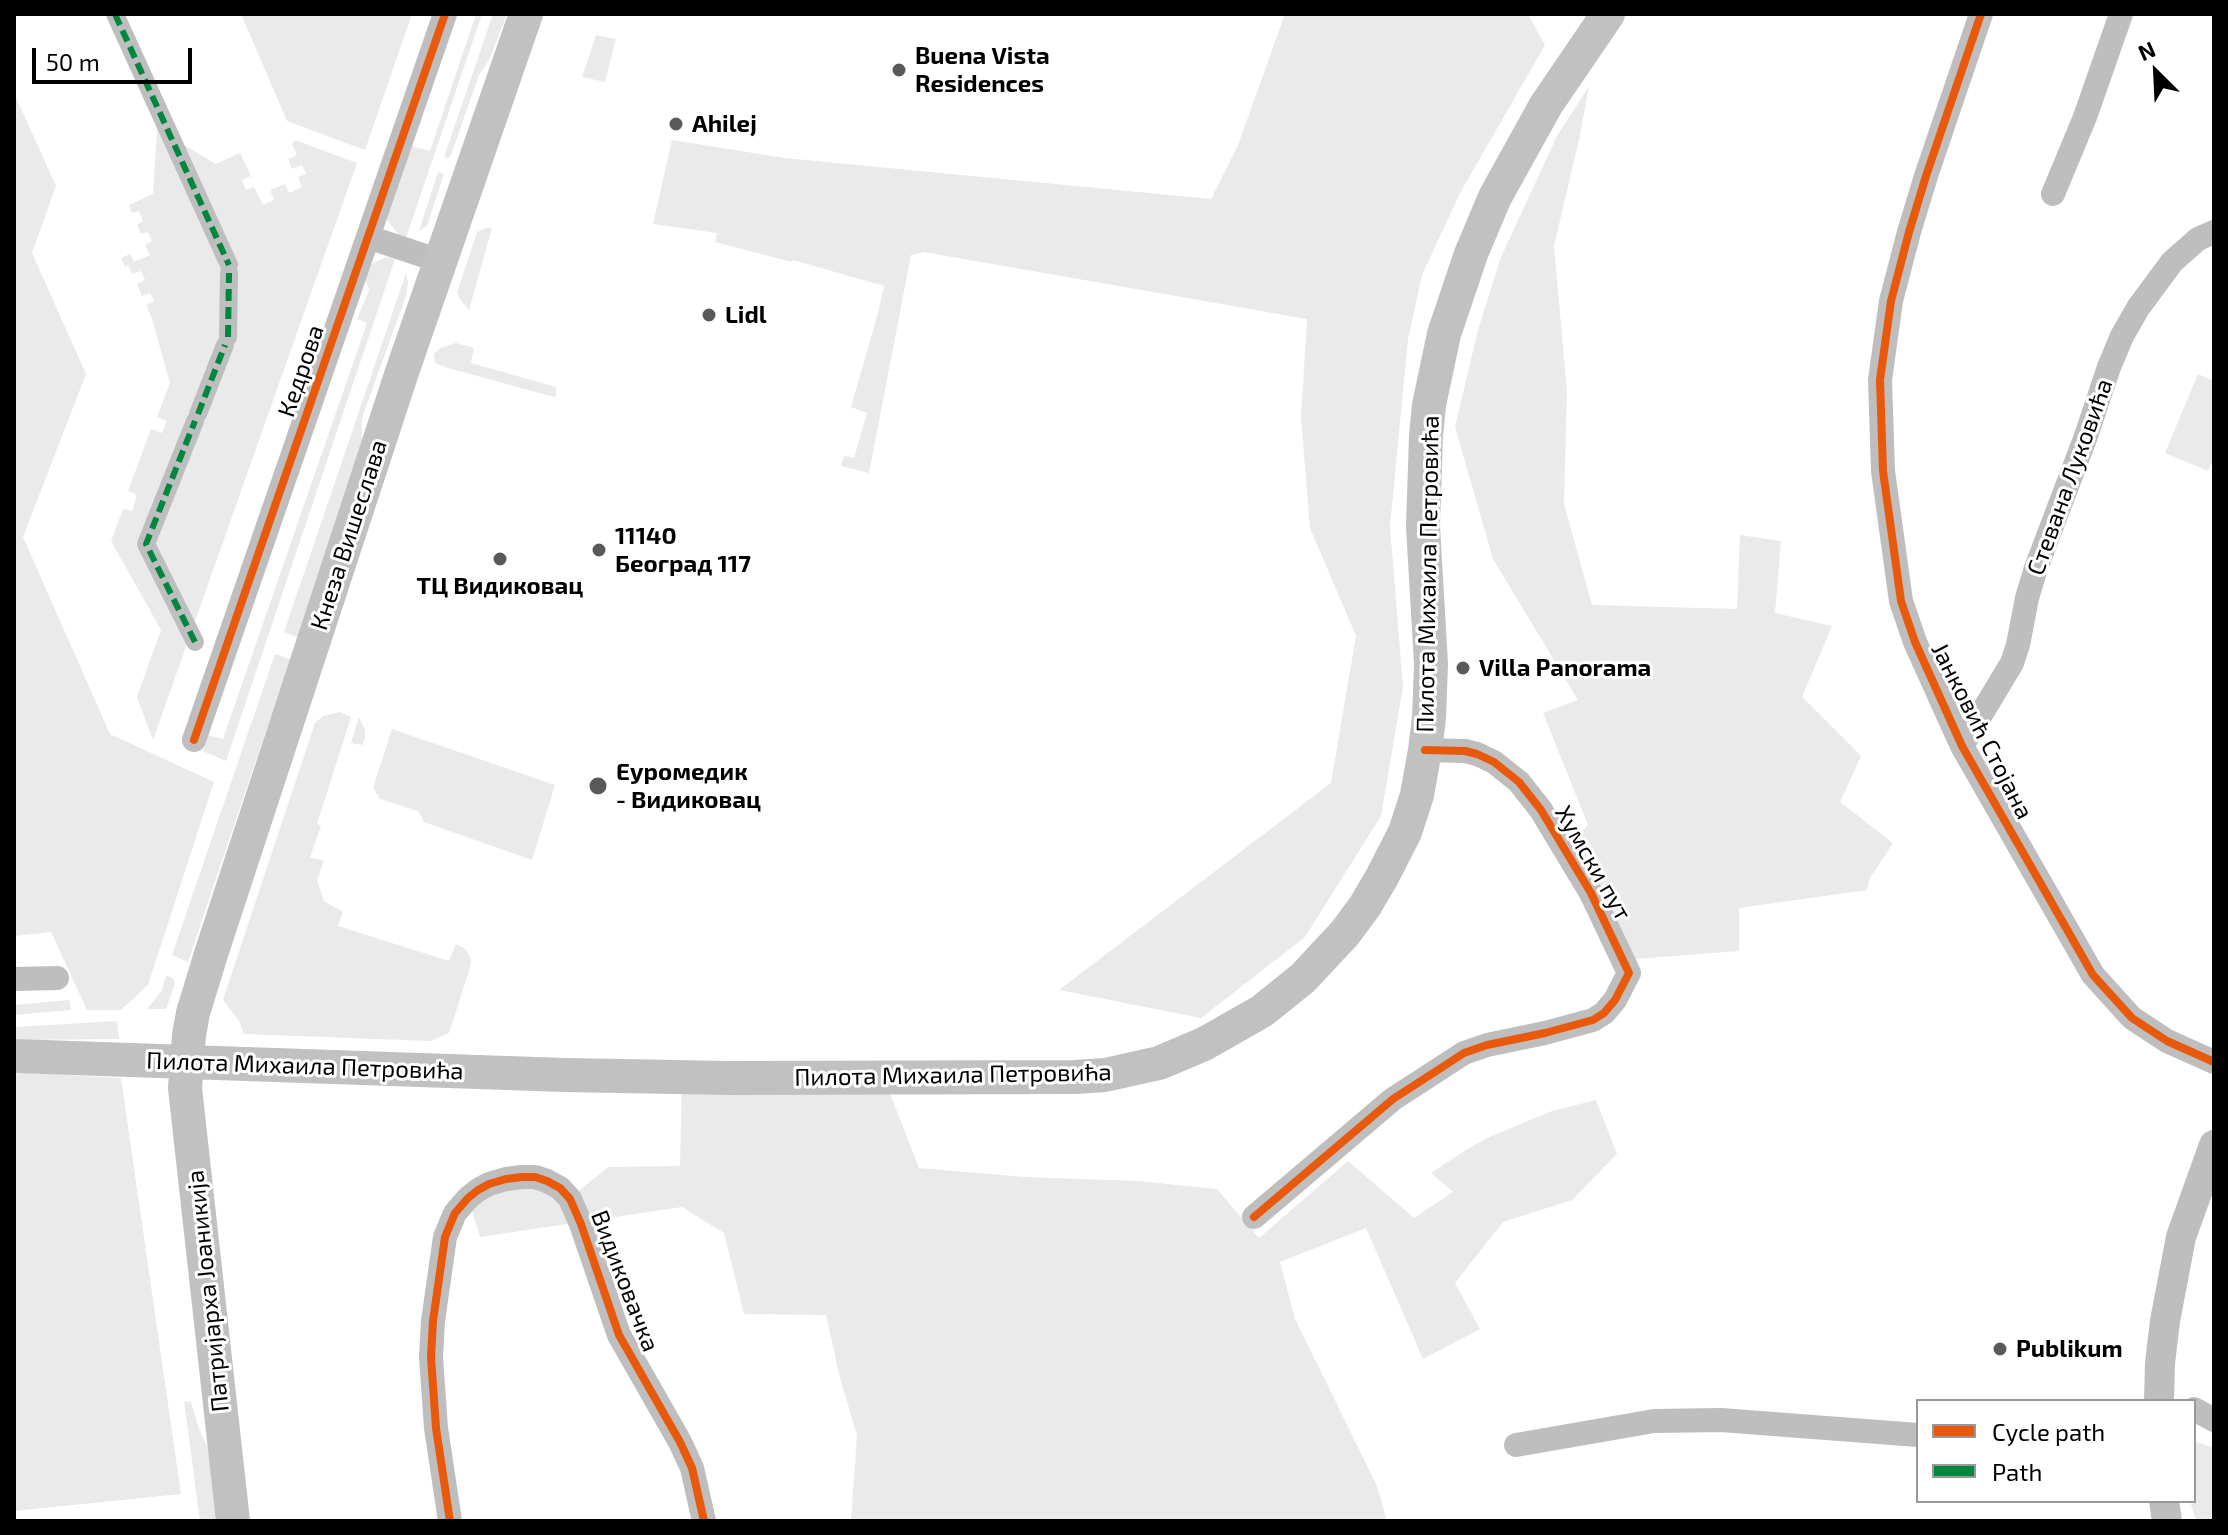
<!DOCTYPE html>
<meta charset="utf-8">
<style>
body{margin:0}
#map{position:relative;width:2228px;height:1535px;overflow:hidden;background:#fff;font-family:"Exo 2",sans-serif}
canvas{display:block}
.frame{position:absolute;inset:0;border:16px solid #000;pointer-events:none}
.legend{position:absolute;left:1916px;top:1399px;width:280px;height:104px;box-sizing:border-box;background:#fff;border:2px solid #999;margin:0;padding:10px 14px;list-style:none;font-size:24px;color:#000}
.legend li{display:flex;align-items:center;gap:16px;height:40px}
.legend b{width:40px;border:2px solid #999}
.north{position:absolute;left:2116px;top:32px;width:80px;height:80px;-webkit-text-stroke:6px #fff;paint-order:stroke;rotate:336deg;font-size:22px;font-weight:700;line-height:32px;text-align:center;color:#000}
.north::after{content:'';display:block;margin:auto;width:28px;height:36px;background:#000;clip-path:polygon(50% 0,100% 100%,50% 72%,0 100%)}
.scale{position:absolute;left:32px;top:48px;width:160px;height:36px;box-sizing:border-box;border:4px solid #000;border-top:0;padding-left:10px;font-size:24px;line-height:28px;white-space:nowrap;color:#000;-webkit-text-stroke:6px #fff;paint-order:stroke}
</style>
<div id="map">
<canvas width="2228" height="1535"></canvas>
<div class="frame"></div>
<ul class="legend">
<li><b style="height:10px;background:#e8590c"></b>Cycle path</li>
<li><b style="height:10px;background:#00873e"></b>Path</li>
</ul>
<div class="north">N</div>
<div class="scale">50 m</div>
</div>
<script>
const context = document.querySelector('canvas').getContext('2d');
context.lineJoin = 'round';
function fillPath(path, color) {
  context.fillStyle = color;
  context.fill(path, 'evenodd');
}
function poly(rows) {
  const path = new Path2D();
  for (const r of rows) {
    path.moveTo(r[0], r[1]);
    for (let i = 2; i < r.length; i += 2) path.lineTo(r[i], r[i + 1]);
  }
  return path;
}
function stroke(path, color, width, dash) {
  context.strokeStyle = color;
  context.lineWidth = width;
  context.lineCap = dash ? 'butt' : 'round';
  context.setLineDash(dash || []);
  context.stroke(path);
}
function drawText(font, color, halo, rows, align = 'center') {
  context.font = font + ' "Exo 2",sans-serif';
  context.lineWidth = 6;
  context.setLineDash([]);
  context.textBaseline = 'middle';
  context.strokeStyle = halo;
  context.fillStyle = color;
  for (const [text, x, y, turn = 0] of rows) {
    context.save();
    context.translate(x, y);
    context.rotate((+turn || 0) * Math.PI / 180);
    context.textAlign = isNaN(turn) ? turn : align;
    if (halo) context.strokeText(text, 0, 0);
    context.fillText(text, 0, 0);
    context.restore();
  }
}
fillPath(poly([
 [241,14,412,14,365,150,287,121],
 [476,14,482,14,406,238,398,234,385,217,408,145,430,151],
 [493,14,507,14,489,60,479,75,451,155,449,158,444,157],
 [1285,14,1528,14,1545,45,1460,193,1422,275,1408,339,1390,527,1403,687,1381,816,1305,937,1201,1018,1059,990,1331,783,1356,636,1310,528,1301,417,1307,319,924,252,911,255,869,473,841,466,844,456,854,458,867,413,851,407,878,313,884,286,793,260,792,262,715,242,717,233,653,224,672,140,785,158,1211,199,1238,145],
 [596,35,616,39,605,82,582,77],
 [1589,86,1580,135,1554,246,1567,392,1564,504,1592,605,1737,609,1740,535,1781,541,1775,613,1832,626,1802,697,1861,756,1840,802,1893,843,1870,878,1867,890,1739,908,1739,951,1634,959,1565,849,1588,825,1543,713,1578,700,1493,559,1455,427,1478,330,1501,257,1557,136],
 [14,93,56,186,32,253,86,374,23,537,110,734,214,782,148,985,121,1010,87,1010,51,932,14,936],
 [157,129,216,164,240,153,251,176,242,180,246,190,254,187,263,205,274,200,270,190,285,184,289,193,302,187,298,177,306,174,302,165,292,169,288,159,297,155,292,144,295,140,357,163,153,740,137,697,161,630,111,541,123,509,132,511,137,495,128,491,151,429,162,433,167,421,157,417,170,383,152,319,146,305,154,301,150,293,142,296,137,284,145,280,141,271,132,274,128,265,125,267,121,258,130,254,134,262,150,255,145,245,152,241,148,232,141,234,137,225,143,221,139,211,132,213,129,205,153,194],
 [438,172,444,174,427,226,419,231],
 [486,228,492,228,469,310,459,298,457,292,477,232],
 [386,257,395,259,226,761,203,751,208,735,223,739,367,323,357,319,369,290,365,279,369,265],
 [406,273,408,283,406,296,362,418,362,440,297,637,284,632],
 [456,343,474,348,471,363,556,387,556,396,554,397,448,368,435,363,434,354,440,348],
 [2198,374,2214,381,2214,458,2208,471,2165,453],
 [275,654,290,659,188,962,172,955],
 [340,712,351,717,317,824,321,826,310,857,324,861,317,880,324,901,343,912,338,926,449,961,456,944,464,948,468,953,471,959,470,968,449,1033,431,1041,244,1034,239,1021,223,1000,315,723,323,716],
 [359,717,365,730,365,739,362,745,351,743],
 [392,729,555,785,532,860,424,822,418,811,380,799,373,788],
 [166,976,173,978,175,983,166,1009,147,1009,162,990],
 [69,1000,71,1010,14,1015,14,1005],
 [117,1021,119,1039,14,1040,14,1027],
 [25,1073,121,1078,181,1494,14,1511,14,1074],
 [682,1077,884,1078,919,1168,1025,1177,1138,1181,1217,1189,1259,1238,1348,1161,1414,1218,1453,1192,1431,1173,1466,1150,1487,1138,1552,1111,1596,1100,1617,1154,1572,1200,1503,1222,1455,1283,1480,1329,1423,1359,1366,1228,1280,1262,1295,1319,1377,1486,1387,1521,851,1521,857,1435,840,1378,826,1315,744,1314,724,1233,682,1207,480,1237,468,1198,506,1179,570,1198,608,1167,680,1166],
 [184,1401,191,1402,199,1429,213,1459,219,1521,200,1521],
 [2194,1441,2214,1448,2214,1521,2196,1521,2190,1501,2194,1501]
]), '#eaeaea');
stroke(poly([
 [115,14,229,265],
 [228,337,229,273],
 [198,414,225,345],
 [195,642,146,544,195,421]
]), '#bebebe', 18);
stroke(poly([
 [1981,14,1926,176,1909,232,1891,301,1880,380,1883,471,1901,601,1915,642,1962,746,2093,975,2132,1018,2167,1041,2214,1062],
 [2053,194,2085,117,2121,14],
 [368,237,440,261],
 [194,740,445,14],
 [1962,746,2012,663,2018,645,2027,598,2036,568,2086,436,2109,367,2122,336,2138,308,2172,262,2198,239,2214,232],
 [14,979,57,978],
 [1254,1217,1393,1099,1444,1066,1464,1053,1487,1045,1545,1033,1593,1020,1604,1013,1615,1000,1629,973,1591,893,1541,810,1519,782,1494,762,1477,754,1465,751,1425,750],
 [2194,1409,2214,1420],
 [1516,1445,1654,1421,1721,1420,1918,1435],
 [450,1521,436,1428,431,1357,433,1321,445,1237,455,1213,468,1198,478,1190,489,1184,506,1179,522,1177,535,1177,547,1181,560,1188,570,1199,581,1224,619,1335,680,1442,692,1468,704,1521]
]), '#bebebe', 24);
stroke(poly([
 [2159,1401,2160,1363,2165,1321,2181,1237,2214,1145],
 [2164,1501,2167,1521]
]), '#bebebe', 30);
stroke(poly([
 [14,1056,565,1075,730,1078,1075,1077,1105,1075,1159,1063,1204,1044,1262,1011,1303,978,1345,933,1365,906,1382,877,1405,832,1417,795,1425,750,1429,718,1431,664,1423,526,1426,436,1429,405,1444,334,1471,254,1495,197,1546,105,1608,14],
 [233,1521,185,1088,189,1035,193,1013,211,954,402,372,526,14]
]), '#c1c1c1', 34);
stroke(poly([
 [115,14,229,265],
 [228,337,229,273],
 [198,414,225,345],
 [195,642,146,544,195,421]
]), '#00873e', 6, [12, 6]);
stroke(poly([
 [1981,14,1926,176,1909,232,1891,301,1880,380,1883,471,1901,601,1915,642,1962,746,2093,975,2132,1018,2167,1041,2214,1062],
 [194,740,445,14],
 [1254,1217,1393,1099,1444,1066,1464,1053,1487,1045,1545,1033,1593,1020,1604,1013,1615,1000,1629,973,1591,893,1541,810,1519,782,1494,762,1477,754,1465,751,1425,750],
 [450,1521,436,1428,431,1357,433,1321,445,1237,455,1213,468,1198,478,1190,489,1184,506,1179,522,1177,535,1177,547,1181,560,1188,570,1199,581,1224,619,1335,680,1442,692,1468,704,1521]
]), '#e8590c', 8);
for (const [x, y, r, color] of [
 [899,70,8,"#595959"],
 [676,124,8,"#595959"],
 [709,315,8,"#595959"],
 [599,550,8,"#595959"],
 [500,559,8,"#595959"],
 [1463,668,8,"#595959"],
 [598,786,10,"#595959"],
 [2000,1349,8,"#595959"]
]) {
  const dot = new Path2D();
  dot.arc(x, y, r, 0, 2 * Math.PI);
  context.fillStyle = color;
  context.fill(dot);
  stroke(dot, '#fff', 3);
}
drawText('bold 24px', '#000', '#fff', [
 ["Buena Vista",915,56],
 ["Residences",915,84],
 ["Ahilej",692,124],
 ["Lidl",725,315],
 ["11140",615,536],
 ["Београд 117",615,564],
 ["ТЦ Видиковац",500,586,"center"],
 ["Villa Panorama",1479,668],
 ["Еуромедик",616,772],
 ["- Видиковац",616,800],
 ["Publikum",2016,1349]
], 'left');
drawText('24px', '#000', '#fff', [
 ["Кедрова",301,371,-71],
 ["Стевана Луковића",2070,477,-70],
 ["Кнеза Вишеслава",349,535,-72],
 ["Пилота Михаила Петровића",1428,574,-89],
 ["Јанковић Стојана",1982,731,63],
 ["Хумски пут",1593,863,60],
 ["Пилота Михаила Петровића",305,1066,2],
 ["Пилота Михаила Петровића",953,1075,-1],
 ["Видиковачка",625,1281,69],
 ["Патријарха Јоаникија",208,1291,-96]
]);
</script>
